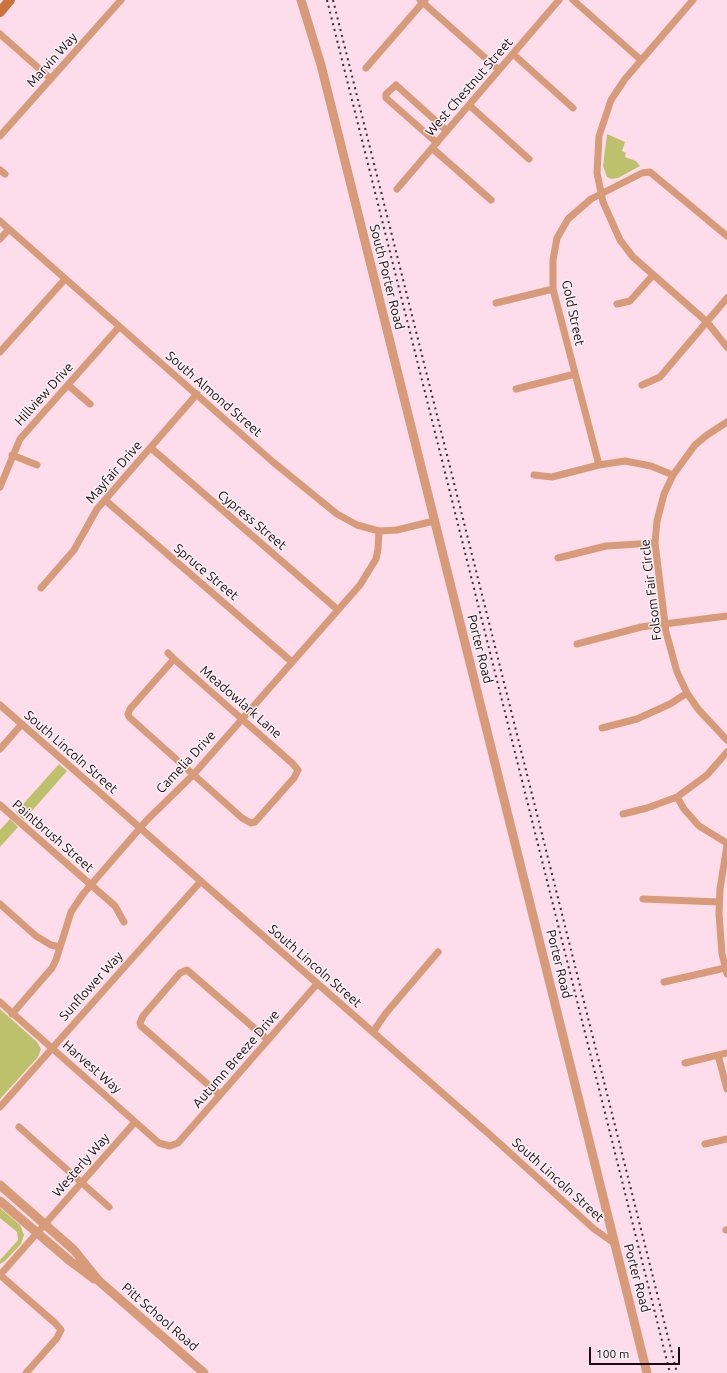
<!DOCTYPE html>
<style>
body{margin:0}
#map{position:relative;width:727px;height:1373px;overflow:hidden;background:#fdddeb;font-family:Ubuntu,sans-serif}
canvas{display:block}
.scale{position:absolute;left:589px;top:1347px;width:91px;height:18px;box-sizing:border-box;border:2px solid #180b11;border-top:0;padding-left:5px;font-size:12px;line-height:14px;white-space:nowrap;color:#180b11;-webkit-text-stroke:3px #faf2f5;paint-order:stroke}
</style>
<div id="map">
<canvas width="727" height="1373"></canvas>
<div class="scale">100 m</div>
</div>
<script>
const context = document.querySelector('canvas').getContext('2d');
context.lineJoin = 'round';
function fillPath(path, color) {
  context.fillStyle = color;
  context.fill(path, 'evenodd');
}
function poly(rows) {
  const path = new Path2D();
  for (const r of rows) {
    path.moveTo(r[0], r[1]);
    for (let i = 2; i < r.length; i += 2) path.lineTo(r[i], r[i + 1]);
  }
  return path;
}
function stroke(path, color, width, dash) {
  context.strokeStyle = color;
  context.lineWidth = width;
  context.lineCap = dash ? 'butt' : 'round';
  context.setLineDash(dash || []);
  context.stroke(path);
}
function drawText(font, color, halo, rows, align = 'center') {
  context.font = font + ' Ubuntu,sans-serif';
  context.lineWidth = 3;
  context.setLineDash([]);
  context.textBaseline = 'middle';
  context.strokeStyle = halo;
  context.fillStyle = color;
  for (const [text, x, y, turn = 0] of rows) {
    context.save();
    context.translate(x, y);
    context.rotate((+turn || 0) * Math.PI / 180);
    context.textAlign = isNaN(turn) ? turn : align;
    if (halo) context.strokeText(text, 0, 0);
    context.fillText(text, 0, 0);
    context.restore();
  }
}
fillPath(poly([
 [607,134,625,142,622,151,626,153,625,157,636,161,640,166,618,178,611,179,607,177,603,166],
 [59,764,67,771,24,820,16,812],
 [10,819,18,827,0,847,0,830],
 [0,1009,37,1042,41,1049,38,1057,0,1099],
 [0,1208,20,1225,24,1235,21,1244,5,1261,0,1264,0,1260,18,1240,17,1232,0,1218]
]), '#bec16b');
stroke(poly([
 [420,0,499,70],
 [573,0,641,60],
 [693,0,625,79,611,100,599,136,597,173,603,202,620,240,633,257,707,322,727,347],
 [0,34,51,79],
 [513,54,573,108],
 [366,68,425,0],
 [469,105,529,159],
 [0,136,121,0],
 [437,143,386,98,386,94,396,85,447,131],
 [432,148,491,200],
 [0,170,5,174],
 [397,189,559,0],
 [0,221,273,462,337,514,357,525,379,531,397,530,434,521],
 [0,239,9,229],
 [496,303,553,289],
 [617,304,630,301,653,275],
 [0,352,65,279],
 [68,385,90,404],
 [642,385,660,377,727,298],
 [516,389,575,374],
 [727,422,707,435,695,445,673,475,664,494,657,521,655,543,666,632,677,672,687,693,698,709,727,740],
 [151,448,338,610],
 [12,455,37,465],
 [599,465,553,289,553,260,557,238,568,219,591,199,642,173,650,172,727,236],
 [534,475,552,477,599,465,625,461,651,466,673,475],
 [0,487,20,439,119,327],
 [105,500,292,662],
 [558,558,606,546,655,543],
 [41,588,74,550,97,509,197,394],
 [577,644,641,627,727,616],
 [168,653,174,659,234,712,292,763,298,770,294,778,255,822,251,823,242,818,129,717,128,714,130,709,174,659],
 [0,705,489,1134,594,1229,614,1243],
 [602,728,637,719,670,704,687,693],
 [0,749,22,724],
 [677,797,684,809,699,826,727,843],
 [0,805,115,906,124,922],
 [623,814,647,808,677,797,707,775,727,752],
 [727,845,720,889,719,914,722,954,727,974],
 [643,899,719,902],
 [0,904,36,936,51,945,60,947],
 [664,982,725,968],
 [0,1002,159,1143,170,1146,178,1143,317,984],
 [12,1014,52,968,56,960,71,912,83,894,147,820,193,775,360,585,376,559,378,549,379,531],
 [373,1032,386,1013,438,952],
 [718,1055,727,1089],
 [685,1063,727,1053],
 [220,1095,141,1026,140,1023,143,1016,180,973,187,970,268,1040],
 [0,1107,201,881],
 [19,1127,109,1207],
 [705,1144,727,1139],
 [726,1230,727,1230],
 [0,1275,135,1122],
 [0,1275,55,1323,61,1330,57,1338,26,1373]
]), '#d79b79', 7);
stroke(poly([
 [301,0,321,65,647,1373],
 [0,1185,74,1250,99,1281,204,1373],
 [0,1201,70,1261,94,1279]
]), '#d79b79', 9);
stroke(poly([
 [0,12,10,0]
]), '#cb733c', 10);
stroke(poly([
 [327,0,670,1373],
 [333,0,677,1373]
]), '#3c2c33', 2, [2, 4]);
drawText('13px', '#180b11', '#faf2f5', [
 ["Marvin Way",52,60,-48],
 ["West Chestnut Street",469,87,-49],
 ["South Porter Road",387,277,76],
 ["Gold Street",573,313,78],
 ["Hillview Drive",44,394,-48],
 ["South Almond Street",214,394,41],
 ["Mayfair Drive",114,472,-49],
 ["Cypress Street",252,520,40],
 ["Spruce Street",206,572,40],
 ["Folsom Fair Circle",651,590,-97],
 ["Porter Road",480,649,76],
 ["Meadowlark Lane",241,702,41],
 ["South Lincoln Street",71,752,41],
 ["Camelia Drive",186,762,-47],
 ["Paintbrush Street",53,836,41],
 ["Porter Road",559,964,76],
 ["South Lincoln Street",315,966,41],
 ["Sunflower Way",91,986,-48],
 ["Autumn Breeze Drive",236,1059,-49],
 ["Harvest Way",92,1067,41],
 ["Westerly Way",81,1165,-49],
 ["South Lincoln Street",558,1180,42],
 ["Porter Road",637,1278,75],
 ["Pitt School Road",160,1317,41]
]);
</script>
